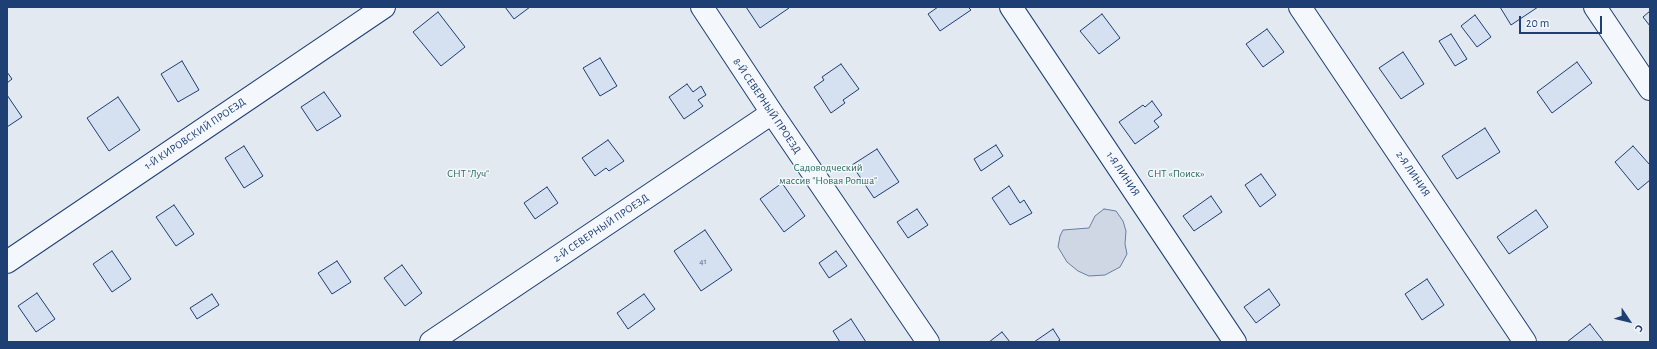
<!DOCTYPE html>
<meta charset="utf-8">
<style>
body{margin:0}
#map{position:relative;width:1657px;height:349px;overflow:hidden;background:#f4f7fb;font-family:"Alegreya Sans",sans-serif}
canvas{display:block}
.frame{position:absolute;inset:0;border:8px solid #1d3f73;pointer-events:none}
.north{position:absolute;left:1609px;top:301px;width:40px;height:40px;-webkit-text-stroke:3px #f4f7fb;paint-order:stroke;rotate:125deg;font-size:11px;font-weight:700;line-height:16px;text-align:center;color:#1d3f73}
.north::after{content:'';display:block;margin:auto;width:14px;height:18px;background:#1d3f73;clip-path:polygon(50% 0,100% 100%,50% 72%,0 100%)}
.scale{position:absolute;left:1519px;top:16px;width:83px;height:18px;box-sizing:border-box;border:2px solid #1d3f73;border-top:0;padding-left:5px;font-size:12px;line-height:14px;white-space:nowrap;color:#1d3f73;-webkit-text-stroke:3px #f4f7fb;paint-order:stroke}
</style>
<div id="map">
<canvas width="1657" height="349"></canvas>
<div class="frame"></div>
<div class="north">С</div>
<div class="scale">20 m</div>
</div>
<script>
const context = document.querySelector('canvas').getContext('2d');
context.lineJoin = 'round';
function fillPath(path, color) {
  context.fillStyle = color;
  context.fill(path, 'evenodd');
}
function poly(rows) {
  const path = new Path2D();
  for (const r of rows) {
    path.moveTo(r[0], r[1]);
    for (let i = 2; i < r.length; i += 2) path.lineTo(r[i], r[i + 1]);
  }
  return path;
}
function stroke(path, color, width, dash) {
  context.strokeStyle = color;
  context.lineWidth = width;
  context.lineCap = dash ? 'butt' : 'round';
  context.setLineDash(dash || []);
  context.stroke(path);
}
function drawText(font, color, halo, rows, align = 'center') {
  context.font = font + ' "Alegreya Sans",sans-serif';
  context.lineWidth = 3;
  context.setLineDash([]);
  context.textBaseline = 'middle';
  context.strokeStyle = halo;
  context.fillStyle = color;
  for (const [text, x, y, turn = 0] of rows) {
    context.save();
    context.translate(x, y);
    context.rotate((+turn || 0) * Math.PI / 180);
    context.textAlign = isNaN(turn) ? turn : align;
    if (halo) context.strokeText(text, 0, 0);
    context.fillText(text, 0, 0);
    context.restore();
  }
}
const green = poly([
 [7,7,1650,7,1650,342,7,342,7,7]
]);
fillPath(green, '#e3e9f0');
stroke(green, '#687fa3', 1);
const water = poly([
 [1104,209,1116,211,1123,221,1126,231,1125,244,1127,254,1120,267,1105,275,1089,276,1078,271,1067,262,1058,247,1060,236,1063,230,1089,228,1095,216,1104,209]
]);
fillPath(water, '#cfd7e4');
stroke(water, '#687fa3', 1);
const building = poly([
 [505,7,530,7,514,19,505,7],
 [746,7,788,7,789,8,760,28,746,7],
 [938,7,968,7,971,10,940,31,928,14,938,7],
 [1500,7,1538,7,1511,25,1500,7],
 [1650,11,1650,26,1643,17,1650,11],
 [438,12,465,47,441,66,413,32,438,12],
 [1102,14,1120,38,1099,54,1080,31,1102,14],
 [1475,15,1491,37,1477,47,1461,26,1475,15],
 [1267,29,1284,52,1263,67,1246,44,1267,29],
 [1451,34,1467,59,1455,66,1439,41,1451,34],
 [1403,52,1424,84,1401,99,1379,68,1403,52],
 [600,58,617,86,600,96,583,68,600,58],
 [182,61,199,90,178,102,161,74,182,61],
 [1577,62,1592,83,1552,113,1537,92,1577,62],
 [841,64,859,89,843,100,845,103,831,113,814,87,824,80,822,77,841,64],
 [7,72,12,79,7,83,7,72],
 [687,84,693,92,701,86,706,95,698,100,703,106,684,119,669,97,687,84],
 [324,92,341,116,317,131,301,107,324,92],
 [7,95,22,117,7,127,7,95],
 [118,97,140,130,109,151,87,118,118,97],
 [1152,101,1162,115,1154,121,1159,127,1135,144,1119,122,1143,105,1145,107,1152,101],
 [1485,128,1500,152,1457,179,1442,156,1485,128],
 [608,140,624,161,609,171,606,168,595,176,582,158,608,140],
 [996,145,1003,156,981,171,974,159,996,145],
 [244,146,263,176,244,188,225,158,244,146],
 [1633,146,1650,165,1650,180,1638,190,1615,162,1633,146],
 [877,149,899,182,874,198,852,165,877,149],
 [1261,174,1276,195,1260,207,1245,185,1261,174],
 [782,183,805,216,784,232,760,199,782,183],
 [1009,186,1020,203,1024,200,1032,213,1010,225,992,198,1009,186],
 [547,187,558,203,535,219,524,203,547,187],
 [1211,196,1222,212,1194,231,1183,216,1211,196],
 [174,205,194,234,176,246,156,217,174,205],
 [917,209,928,225,908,238,897,222,917,209],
 [1536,210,1548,227,1509,254,1497,237,1536,210],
 [705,230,732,270,701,291,674,251,705,230],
 [112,251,131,279,112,292,93,264,112,251],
 [836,251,847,266,829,278,819,263,836,251],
 [337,261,351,282,332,294,318,273,337,261],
 [402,265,422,293,405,306,384,278,402,265],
 [1427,279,1444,305,1422,320,1405,294,1427,279],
 [1269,289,1280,305,1256,323,1244,307,1269,289],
 [37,293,55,319,36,332,18,306,37,293],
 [212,294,219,305,197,319,190,308,212,294],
 [644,294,655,309,628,329,617,313,644,294],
 [851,319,866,342,840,342,833,331,851,319],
 [1590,324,1604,342,1567,342,1590,324],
 [1053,329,1060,340,1057,342,1034,342,1053,329],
 [1002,332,1010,342,989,342,1002,332]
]);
fillPath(building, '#d5e0f0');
stroke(building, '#1d3f73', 1);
const street = poly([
 [702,7,772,113,928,342],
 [1011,7,1235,342],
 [1300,7,1525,342],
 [1595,7,1650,89],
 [7,262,384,7],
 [431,342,772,113]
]);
stroke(street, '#1d3f73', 24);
stroke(street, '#f4f7fb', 22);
drawText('9px', '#4b6792', null, [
 ["41",703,261]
]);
drawText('11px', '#1d3f73', '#f4f7fb', [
 ["8-Й СЕВЕРНЫЙ ПРОЕЗД",767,106,56],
 ["1-Й КИРОВСКИЙ ПРОЕЗД",195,134,-34],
 ["1-Я ЛИНИЯ",1123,174,56],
 ["2-Я ЛИНИЯ",1413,174,56],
 ["2-Й СЕВЕРНЫЙ ПРОЕЗД",601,228,-34]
]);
drawText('11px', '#2c6c60', '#f4f7fb', [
 ["Садоводческий",828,168],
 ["массив \"Новая Ропша\"",828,181],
 ["СНТ \"Луч\"",468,174],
 ["СНТ «Поиск»",1176,174]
]);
</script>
